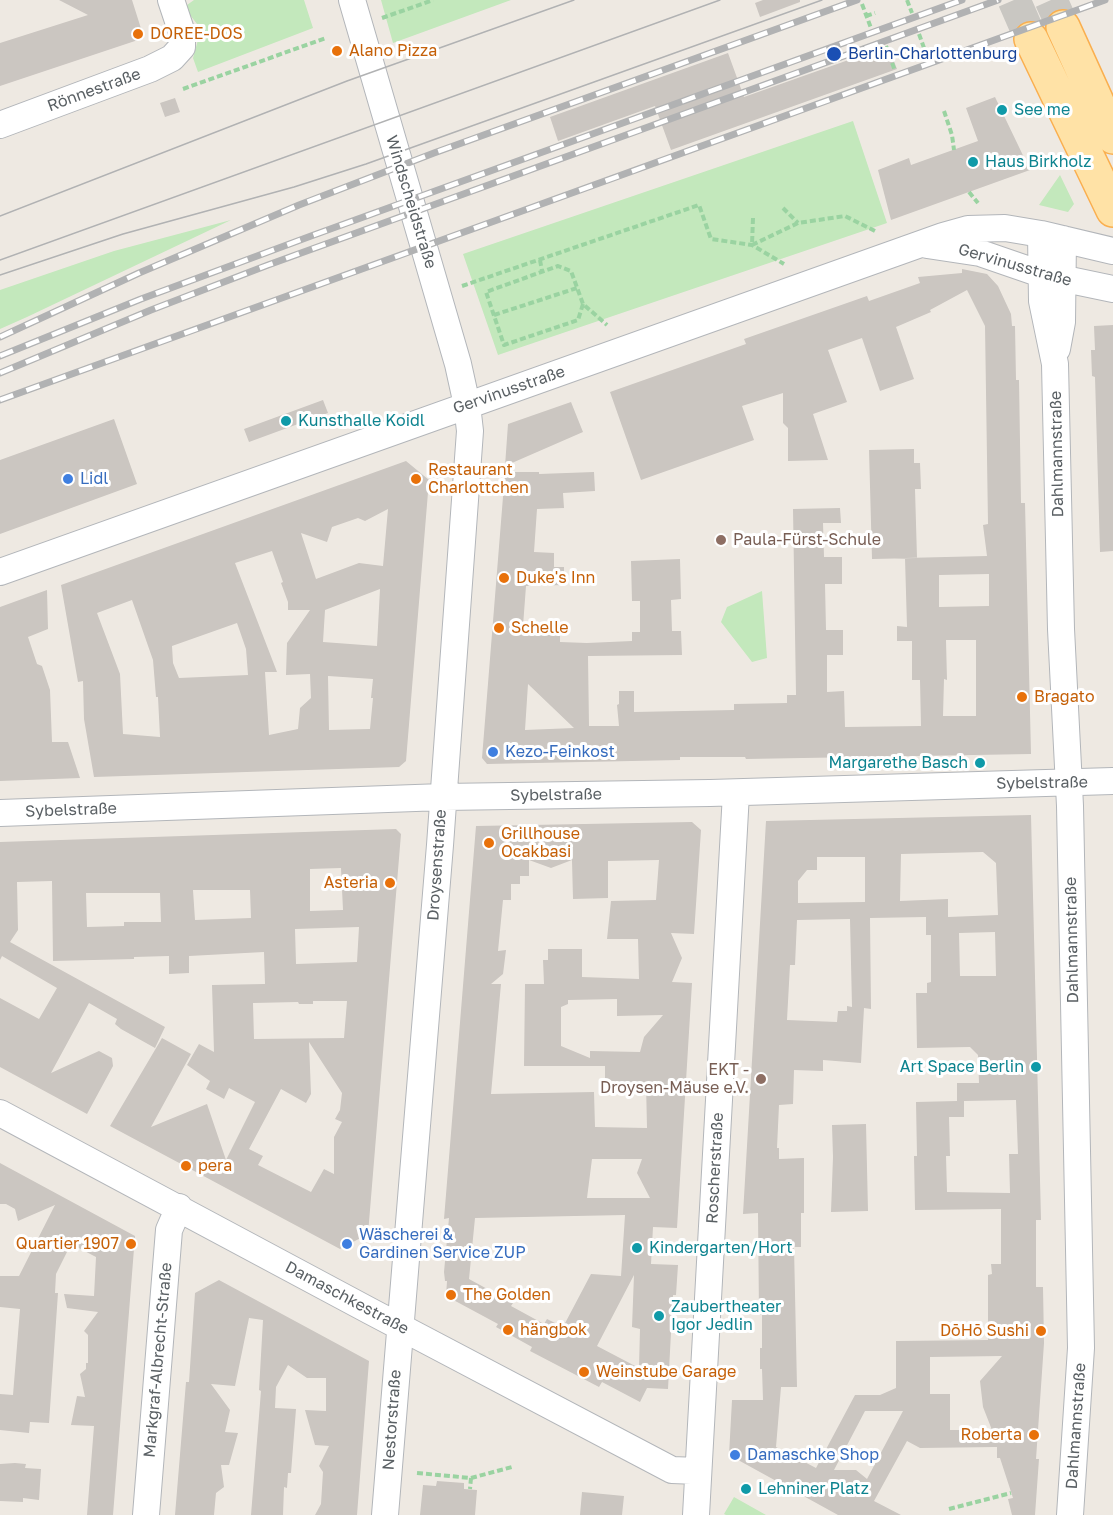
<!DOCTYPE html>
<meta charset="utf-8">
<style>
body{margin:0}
canvas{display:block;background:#eee9e2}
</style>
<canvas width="1113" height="1515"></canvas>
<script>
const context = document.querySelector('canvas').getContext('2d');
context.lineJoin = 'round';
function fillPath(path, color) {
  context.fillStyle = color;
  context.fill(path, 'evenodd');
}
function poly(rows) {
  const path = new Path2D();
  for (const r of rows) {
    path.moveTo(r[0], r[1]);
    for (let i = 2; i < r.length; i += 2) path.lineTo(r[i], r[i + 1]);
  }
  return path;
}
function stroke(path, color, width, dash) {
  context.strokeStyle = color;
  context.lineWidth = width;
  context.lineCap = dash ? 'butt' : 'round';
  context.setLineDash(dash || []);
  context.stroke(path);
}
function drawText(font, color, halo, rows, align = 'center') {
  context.font = font + ' "Golos Text",sans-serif';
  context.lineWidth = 6;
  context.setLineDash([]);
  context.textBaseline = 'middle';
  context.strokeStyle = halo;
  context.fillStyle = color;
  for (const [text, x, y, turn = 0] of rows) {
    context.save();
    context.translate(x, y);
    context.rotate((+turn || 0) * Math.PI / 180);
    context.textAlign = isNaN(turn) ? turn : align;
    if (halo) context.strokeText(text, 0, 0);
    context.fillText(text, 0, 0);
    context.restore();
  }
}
fillPath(poly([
 [194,0,304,0,313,28,198,72,193,58,201,29,190,15,187,5],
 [381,0,511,0,393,43],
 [853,121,887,223,498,355,463,254],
 [1060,175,1074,204,1068,212,1039,205],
 [231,220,27,317,0,329,0,290,114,251],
 [762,591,767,658,752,662,721,622,727,607],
 [734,1497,766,1515,726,1515,724,1514]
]), '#c3e8bc');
fillPath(poly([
 [59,0,132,0,144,38,0,86,0,43,88,15],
 [763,0,800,0,800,2,760,17,755,3],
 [888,46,897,69,671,150,655,106,558,141,550,117,728,53,744,97],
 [995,97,1030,170,891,220,878,170,909,158,911,165,978,141,966,108],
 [175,98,180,112,165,117,160,103],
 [962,269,987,274,998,286,1011,314,1012,326,1015,326,1016,380,1019,380,1021,503,1025,503,1031,754,746,759,745,757,680,757,680,760,487,764,482,758,505,472,539,472,539,474,594,472,595,491,563,493,564,508,537,509,534,552,554,553,554,567,564,567,564,585,526,586,523,626,560,627,560,642,587,643,632,641,632,632,640,632,640,601,632,601,631,561,680,559,681,599,671,600,672,631,681,631,682,655,588,656,589,726,619,726,617,705,619,704,619,691,634,691,634,712,734,710,734,704,787,703,787,695,796,695,793,509,840,508,841,523,823,523,824,557,842,557,842,584,825,584,826,630,843,630,843,655,827,655,827,692,844,691,845,727,921,726,920,680,912,680,912,641,897,641,897,626,907,627,905,558,987,556,983,525,988,524,985,326,967,290,930,310,931,312,896,327,914,379,880,391,862,338,828,350,847,402,813,414,828,460,788,461,788,428,783,423,783,393,742,406,754,440,641,480,610,392,746,344,744,339,867,296,869,301,920,283,918,277,962,273],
 [989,574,989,606,939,607,939,575],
 [946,640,976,640,976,716,943,716,944,679,947,680],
 [528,684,574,728,525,730],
 [1113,325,1113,551,1100,552,1095,377,1092,376,1091,350,1095,350,1094,326],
 [323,400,328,413,249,442,244,429],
 [571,402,583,432,505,466,508,424],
 [114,419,137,484,0,534,0,460],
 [914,449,914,463,920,463,921,489,915,489,917,558,872,559,869,450],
 [406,461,429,480,406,761,399,767,94,777,84,719,83,681,78,682,61,585],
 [388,509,383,566,359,563,316,579,301,533,327,542,332,527,358,518,365,521],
 [272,551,283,582,281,583,288,602,288,610,310,610,287,643,286,675,310,674,311,698,300,708,298,729,269,735,265,672,277,672,235,563],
 [380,589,377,646,323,642,325,610],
 [132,600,153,660,156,697,158,697,160,737,123,734,120,674,97,613],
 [237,623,246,649,248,675,179,678,173,663,172,646],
 [328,676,373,679,371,698,373,698,370,729,329,730],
 [47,590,48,629,28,637,37,664,42,666,50,690,52,742,68,742,80,778,0,781,0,607],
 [1031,815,1041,1220,1036,1220,1036,1287,1043,1287,1044,1343,1036,1459,1039,1459,1035,1515,1012,1515,1008,1499,1013,1498,1000,1458,997,1458,997,1447,920,1448,907,1441,874,1501,901,1515,838,1515,729,1455,732,1400,763,1400,762,1369,760,1369,760,1348,762,1348,762,1315,759,1315,758,1213,743,1214,766,821],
 [983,852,996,863,998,915,948,917,948,899,900,901,901,854],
 [817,857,865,857,865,902,798,903,798,881,807,870,817,870],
 [926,917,926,935,931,935,931,982,927,983,927,993,916,993,917,1048,970,1047,978,1055,979,1083,957,1083,957,1101,916,1102,917,1156,914,1156,915,1210,1001,1209,1001,1264,991,1264,992,1274,988,1275,988,1340,896,1341,896,1388,880,1395,855,1395,816,1468,776,1447,781,1387,797,1387,794,1247,801,1247,801,1213,804,1213,804,1158,779,1159,779,1148,777,1148,779,1105,793,1104,794,1070,823,1071,823,1060,861,1063,864,1008,871,1009,870,918],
 [850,919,852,1007,847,1006,847,1011,838,1011,837,1022,787,1020,790,965,795,965,797,920],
 [995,932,996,976,960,976,959,933],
 [1016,1100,1018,1154,1009,1154,1010,1193,947,1192,946,1156,950,1156,949,1117,964,1117,964,1101],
 [1002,1356,980,1381,983,1407,992,1430,950,1430,950,1394,930,1394,930,1357],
 [865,1411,903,1411,867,1479,856,1470,834,1470],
 [692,822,701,830,694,934,671,933,682,958,672,982,692,983,677,1228,653,1227,651,1264,678,1265,676,1295,673,1295,668,1389,647,1388,640,1402,602,1382,599,1387,530,1351,532,1347,496,1327,498,1324,446,1296,447,1281,445,1281,444,1272,449,1218,444,1219,476,826],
 [529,860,551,868,572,860,573,899,608,898,608,861,659,860,656,900,611,901,607,939,638,939,639,979,582,977,582,949,548,949,548,960,543,960,544,984,525,984,524,1066,605,1066,605,1084,646,1083,647,1128,595,1127,594,1092,491,1094,501,984,491,984,503,974,506,950,498,951,503,900,511,900,511,884,520,884,520,876,529,876],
 [617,999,617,1016,663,1015,644,1037,640,1052,590,1051,590,1058,561,1046,561,1007,568,1004,568,1000],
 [592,1159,642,1159,637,1173,650,1198,587,1198],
 [625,1215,621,1276,591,1274,563,1327,547,1319,544,1324,511,1306,513,1303,469,1279,475,1218],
 [634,1275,632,1327,640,1329,639,1368,597,1346],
 [396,829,401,834,368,1234,340,1249,110,1126,162,1038,191,1054,151,1127,207,1104,226,1160,255,1102,229,1088,224,1099,206,1089,210,1081,187,1065,199,1044,214,1052,212,985,265,984,264,952,189,956,189,973,169,974,169,956,134,957,134,959,53,961,52,881,17,882,18,930,10,942,165,1027,155,1048,121,1029,115,1024,117,1019,89,1003,51,1073,99,1051,112,1058,113,1066,87,1114,0,1067,0,998,39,1019,57,988,2,956,0,960,0,842],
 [341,868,343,910,310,911,310,869],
 [193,890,250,890,251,918,195,920],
 [86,893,160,893,161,922,124,922,124,926,87,927],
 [359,927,357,962,296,964,295,929],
 [313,1001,347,1001,344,1038,254,1039,253,1003,298,1002,299,1004,313,1004],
 [309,1042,342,1093,340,1110,335,1119,342,1122,334,1137,334,1174,324,1169,311,1192,258,1165,263,1156,249,1149,281,1089,306,1103,311,1094],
 [866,1124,868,1211,831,1212,833,1157,832,1125],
 [0,1163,135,1236,113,1515,87,1515,94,1426,71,1425,77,1396,85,1397,80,1374,86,1369,86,1363,88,1363,88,1335,84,1331,98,1312,67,1308,64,1294,94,1296,96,1257,71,1244,56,1274,55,1293,58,1293,49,1423,30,1422,29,1433,0,1430,0,1394,13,1395,20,1309,0,1307,0,1276,19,1276,55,1205,18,1221,15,1209,6,1204,0,1204],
 [219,1280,369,1361,357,1515,315,1515,321,1504,323,1472,319,1466,329,1446,315,1445,305,1410,326,1411,326,1378,307,1378,288,1365,276,1387,275,1408,296,1409,291,1473,288,1473,287,1488,284,1487,283,1515,251,1515,261,1391,259,1390,263,1320,249,1318,235,1386,211,1384,230,1410,225,1432,238,1433,229,1465,221,1465,224,1487,216,1493,214,1515,175,1515,186,1382,189,1382,195,1293],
 [15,1463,26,1464,25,1468,41,1469,39,1500,23,1498,23,1502,0,1501,0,1464],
 [437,1481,464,1483,464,1489,477,1490,475,1515,420,1515,423,1485,436,1486],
 [582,1492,624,1496,622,1515,580,1515]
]), '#cbc6c1');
stroke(poly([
 [1014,0,1031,39],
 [1051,0,1063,27]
]), '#c9c7c2', 33, [33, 16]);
const minor = poly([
 [352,0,458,364,467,405,470,431,440,845,385,1515],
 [0,125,150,69,172,58,182,47,182,33,171,0],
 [1041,234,1042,301,1055,364,1061,629,1070,806,1081,1348,1070,1515],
 [927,245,980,253,1041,274,1113,289],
 [1057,349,1062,322,1063,239],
 [0,572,943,236,968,229,1005,228,1041,234,1113,251],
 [0,813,443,797,710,793,1113,781],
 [0,1113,370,1311,672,1470,698,1471],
 [146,1515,169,1230,179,1207],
 [696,1515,736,793]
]);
const major = poly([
 [1063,27,1113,137],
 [1031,39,1113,210]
]);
stroke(minor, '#b3b6ba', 28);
stroke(major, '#faaf4f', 36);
stroke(poly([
 [907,0,912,13],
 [862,4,871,28],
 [866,16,875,13],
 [382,18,433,0],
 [919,34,928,59],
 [886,46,895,71],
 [183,89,326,38],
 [944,111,952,135,954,150],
 [969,192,978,203],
 [783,208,798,223],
 [753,218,752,245,798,223,845,216,875,231],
 [540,260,542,271],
 [462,286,699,205,711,239,752,245,784,264],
 [583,304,578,320,504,345,486,292,558,266,571,271,583,304,607,325],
 [494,315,577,288],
 [417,1473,471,1478,470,1489],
 [471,1478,512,1467],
 [949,1509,1011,1493]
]), '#9ad3a1', 4, [6, 3]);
stroke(minor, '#fff', 26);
stroke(major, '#ffe2a6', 33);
stroke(poly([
 [0,216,347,81,574,0],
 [0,260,720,0],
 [0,275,123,234,294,187,366,164,822,0]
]), '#b1b2b3', 1.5);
const rail = poly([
 [0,337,139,273,299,205,434,153,857,0],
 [0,356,141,299,311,236,962,0],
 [0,373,151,310,268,265,998,0],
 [0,400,1105,0]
]);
stroke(rail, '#b1b2b3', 7);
stroke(rail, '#fff', 4.5, [14]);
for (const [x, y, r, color] of [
 [138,34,6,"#e8710a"],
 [337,51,6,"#e8710a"],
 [834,54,8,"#1a4fb4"],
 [1002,110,6,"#0f9aa8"],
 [973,162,6,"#0f9aa8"],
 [286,421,6,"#0f9aa8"],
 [68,479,6,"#3f7fe0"],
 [416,479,6,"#e8710a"],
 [721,540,6,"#8d6e63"],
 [504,578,6,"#e8710a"],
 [499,628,6,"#e8710a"],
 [1022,697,6,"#e8710a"],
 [493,752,6,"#3f7fe0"],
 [980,763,6,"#0f9aa8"],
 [489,843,6,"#e8710a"],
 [390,883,6,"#e8710a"],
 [1036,1067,6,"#0f9aa8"],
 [761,1079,6,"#8d6e63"],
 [186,1166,6,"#e8710a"],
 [131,1244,6,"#e8710a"],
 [347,1244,6,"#3f7fe0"],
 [637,1248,6,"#0f9aa8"],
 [451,1295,6,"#e8710a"],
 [659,1316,6,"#0f9aa8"],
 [508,1330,6,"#e8710a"],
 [1041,1331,6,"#e8710a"],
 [584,1372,6,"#e8710a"],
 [1034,1435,6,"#e8710a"],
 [735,1455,6,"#3f7fe0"],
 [746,1489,6,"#0f9aa8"]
]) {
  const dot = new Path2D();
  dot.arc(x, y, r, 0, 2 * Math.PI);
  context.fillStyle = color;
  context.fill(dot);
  stroke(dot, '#fff', 2);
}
drawText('16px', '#c56008', '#fff', [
 ["DOREE-DOS",150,34],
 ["Alano Pizza",349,51],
 ["Restaurant",428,470],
 ["Charlottchen",428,488],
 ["Duke's Inn",516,578],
 ["Schelle",511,628],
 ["Bragato",1034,697],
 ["Grillhouse",501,834],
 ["Ocakbasi",501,852],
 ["Asteria",378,883,"right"],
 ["pera",198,1166],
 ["Quartier 1907",119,1244,"right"],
 ["The Golden",463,1295],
 ["hängbok",520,1330],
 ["DōHō Sushi",1029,1331,"right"],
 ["Weinstube Garage",596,1372],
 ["Roberta",1022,1435,"right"]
], 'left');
drawText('16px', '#164399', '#fff', [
 ["Berlin-Charlottenburg",848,54]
], 'left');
drawText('16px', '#5a6064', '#fff', [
 ["Rönnestraße",94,90,-20],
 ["Windscheidstraße",411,202,73],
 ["Gervinusstraße",1015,265,16],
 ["Gervinusstraße",509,390,-19],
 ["Dahlmannstraße",1057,454,-91],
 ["Sybelstraße",1042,783,-1],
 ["Sybelstraße",556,795,-1],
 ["Sybelstraße",71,810,-2],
 ["Droysenstraße",437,865,-86],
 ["Dahlmannstraße",1072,940,-91],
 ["Roscherstraße",715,1168,-87],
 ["Damaschkestraße",347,1298,28],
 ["Markgraf-Albrecht-Straße",158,1360,-85],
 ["Nestorstraße",392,1420,-86],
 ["Dahlmannstraße",1076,1426,-86]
]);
drawText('16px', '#0d838f', '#fff', [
 ["See me",1014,110],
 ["Haus Birkholz",985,162],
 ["Kunsthalle Koidl",298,421],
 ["Margarethe Basch",968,763,"right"],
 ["Art Space Berlin",1024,1067,"right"],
 ["Kindergarten/Hort",649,1248],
 ["Zaubertheater",671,1307],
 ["Igor Jedlin",671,1325],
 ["Lehniner Platz",758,1489]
], 'left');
drawText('16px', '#366cbe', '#fff', [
 ["Lidl",80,479],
 ["Kezo-Feinkost",505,752],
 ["Wäscherei &",359,1235],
 ["Gardinen Service ZUP",359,1253],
 ["Damaschke Shop",747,1455]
], 'left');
drawText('16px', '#785e54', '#fff', [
 ["Paula-Fürst-Schule",733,540],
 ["EKT -",749,1070,"right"],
 ["Droysen-Mäuse e.V.",749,1088,"right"]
], 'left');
</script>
